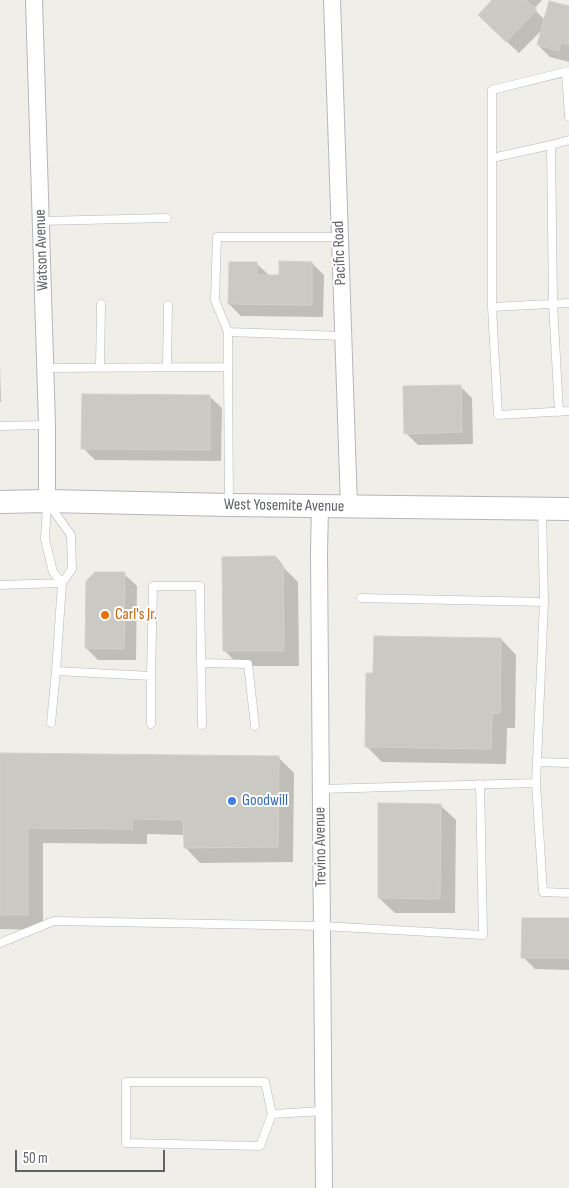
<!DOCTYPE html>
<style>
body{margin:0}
#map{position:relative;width:569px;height:1188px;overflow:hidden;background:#efeee8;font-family:"Sofia Sans Condensed",sans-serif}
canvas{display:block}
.scale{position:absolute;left:15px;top:1150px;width:150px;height:22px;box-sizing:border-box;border:2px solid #5f6266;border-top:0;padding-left:6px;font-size:15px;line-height:18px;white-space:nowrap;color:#5f6266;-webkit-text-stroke:4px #fff;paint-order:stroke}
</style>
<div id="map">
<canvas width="569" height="1188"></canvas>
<div class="scale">50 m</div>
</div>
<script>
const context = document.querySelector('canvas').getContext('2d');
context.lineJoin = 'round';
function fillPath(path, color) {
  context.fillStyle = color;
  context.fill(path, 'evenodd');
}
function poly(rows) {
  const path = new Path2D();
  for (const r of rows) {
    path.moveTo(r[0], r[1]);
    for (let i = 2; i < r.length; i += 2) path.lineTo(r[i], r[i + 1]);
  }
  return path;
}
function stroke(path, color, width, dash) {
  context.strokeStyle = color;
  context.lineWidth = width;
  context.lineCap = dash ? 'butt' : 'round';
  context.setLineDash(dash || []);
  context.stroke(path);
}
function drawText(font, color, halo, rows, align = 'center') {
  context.font = font + ' "Sofia Sans Condensed",sans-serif';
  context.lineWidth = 4;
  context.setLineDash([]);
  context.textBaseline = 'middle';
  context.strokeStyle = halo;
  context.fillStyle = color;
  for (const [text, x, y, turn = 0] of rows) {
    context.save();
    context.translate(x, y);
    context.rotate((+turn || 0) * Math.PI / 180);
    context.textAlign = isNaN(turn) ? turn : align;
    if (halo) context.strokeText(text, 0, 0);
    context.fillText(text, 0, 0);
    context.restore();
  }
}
fillPath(poly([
 [494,0,542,0,534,9,545,20,569,8,569,62,550,57,538,45,543,29,519,53,491,27],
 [312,263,324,275,323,317,241,316,229,304,257,264,270,276,280,277],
 [0,364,1,402,0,402],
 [460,386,472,398,473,444,418,445,406,433],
 [209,396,222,408,221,461,95,460,83,448],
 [274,558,298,582,299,666,240,666,225,651],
 [124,574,137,586,136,660,98,660,86,648],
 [501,639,516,655,515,728,507,728,506,764,382,762,366,746],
 [0,754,278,757,294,773,293,862,200,863,185,847,185,835,147,834,147,844,43,843,43,930,0,929],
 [440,805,456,820,455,913,395,913,379,898],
 [569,919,569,970,535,969,523,957]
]), '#0003');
const building = poly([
 [492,0,526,0,537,10,506,42,478,15,492,0],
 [549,1,569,6,569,45,561,42,559,51,537,45,549,1],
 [279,261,312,262,312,305,228,304,229,262,257,262,257,275,279,275,279,261],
 [461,385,462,432,404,434,403,386,461,385],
 [82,394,210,395,210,450,81,449,82,394],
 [275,556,283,565,284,651,223,651,222,557,275,556],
 [95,572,125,572,124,649,85,648,86,581,95,572],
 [374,636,501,638,500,713,492,713,491,749,365,747,366,673,373,673,374,636],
 [0,753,279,756,278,847,184,848,183,820,132,819,133,829,28,828,28,915,0,915,0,753],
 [378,803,441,804,440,899,378,898,378,803],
 [522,918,569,918,569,958,521,958,522,918]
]);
fillPath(building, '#cbc9c4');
stroke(building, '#d4d0c7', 1);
const lane = poly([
 [569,71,492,90,492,307,569,303],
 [566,72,569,117],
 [492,158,551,145],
 [41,221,167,218],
 [492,307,498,415,569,411],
 [228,332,215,300,217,237,340,237],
 [167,367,168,305],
 [228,367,229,503],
 [45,368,228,367,228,332,343,336],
 [100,368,101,304],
 [559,412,553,304,551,145,569,140],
 [0,426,47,425],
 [47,504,45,539,53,572,62,583],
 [50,506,71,535,72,569,62,583,56,671,51,723],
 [542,511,544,602],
 [0,585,62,583],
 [361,598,544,602,536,783],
 [201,663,248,664,255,726],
 [56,671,151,676,153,586,200,586,202,725],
 [151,724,151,676],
 [537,762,569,763],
 [321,789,536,783,543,892,569,893],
 [0,943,54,921,322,926,483,935,480,784],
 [272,1114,260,1146,126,1143,126,1082,265,1082,272,1114,324,1111]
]);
const street = poly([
 [34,0,47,425,47,501],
 [332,0,349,507],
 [320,506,319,553,324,1188]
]);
const secondary = poly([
 [0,502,47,501,229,505,569,509]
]);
stroke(lane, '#b5b7bb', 9);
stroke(street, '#b5b7bb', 18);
stroke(secondary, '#b4b6ba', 24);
stroke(lane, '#fff', 8);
stroke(street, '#fff', 16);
stroke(secondary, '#fff', 22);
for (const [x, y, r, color] of [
 [105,615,5,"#e8710a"],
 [232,801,5,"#3f7fe0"]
]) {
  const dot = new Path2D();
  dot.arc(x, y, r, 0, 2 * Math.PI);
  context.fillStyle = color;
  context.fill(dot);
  stroke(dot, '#fff', 2);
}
drawText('16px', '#5f6266', '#fff', [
 ["Watson Avenue",42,250,-92],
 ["Pacific Road",340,253,-92],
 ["West Yosemite Avenue",284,506,1],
 ["Trevino Avenue",321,847,-91]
]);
drawText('16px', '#c56008', '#fff', [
 ["Carl's Jr.",115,615]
], 'left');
drawText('16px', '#366cbe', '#fff', [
 ["Goodwill",242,801]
], 'left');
</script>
